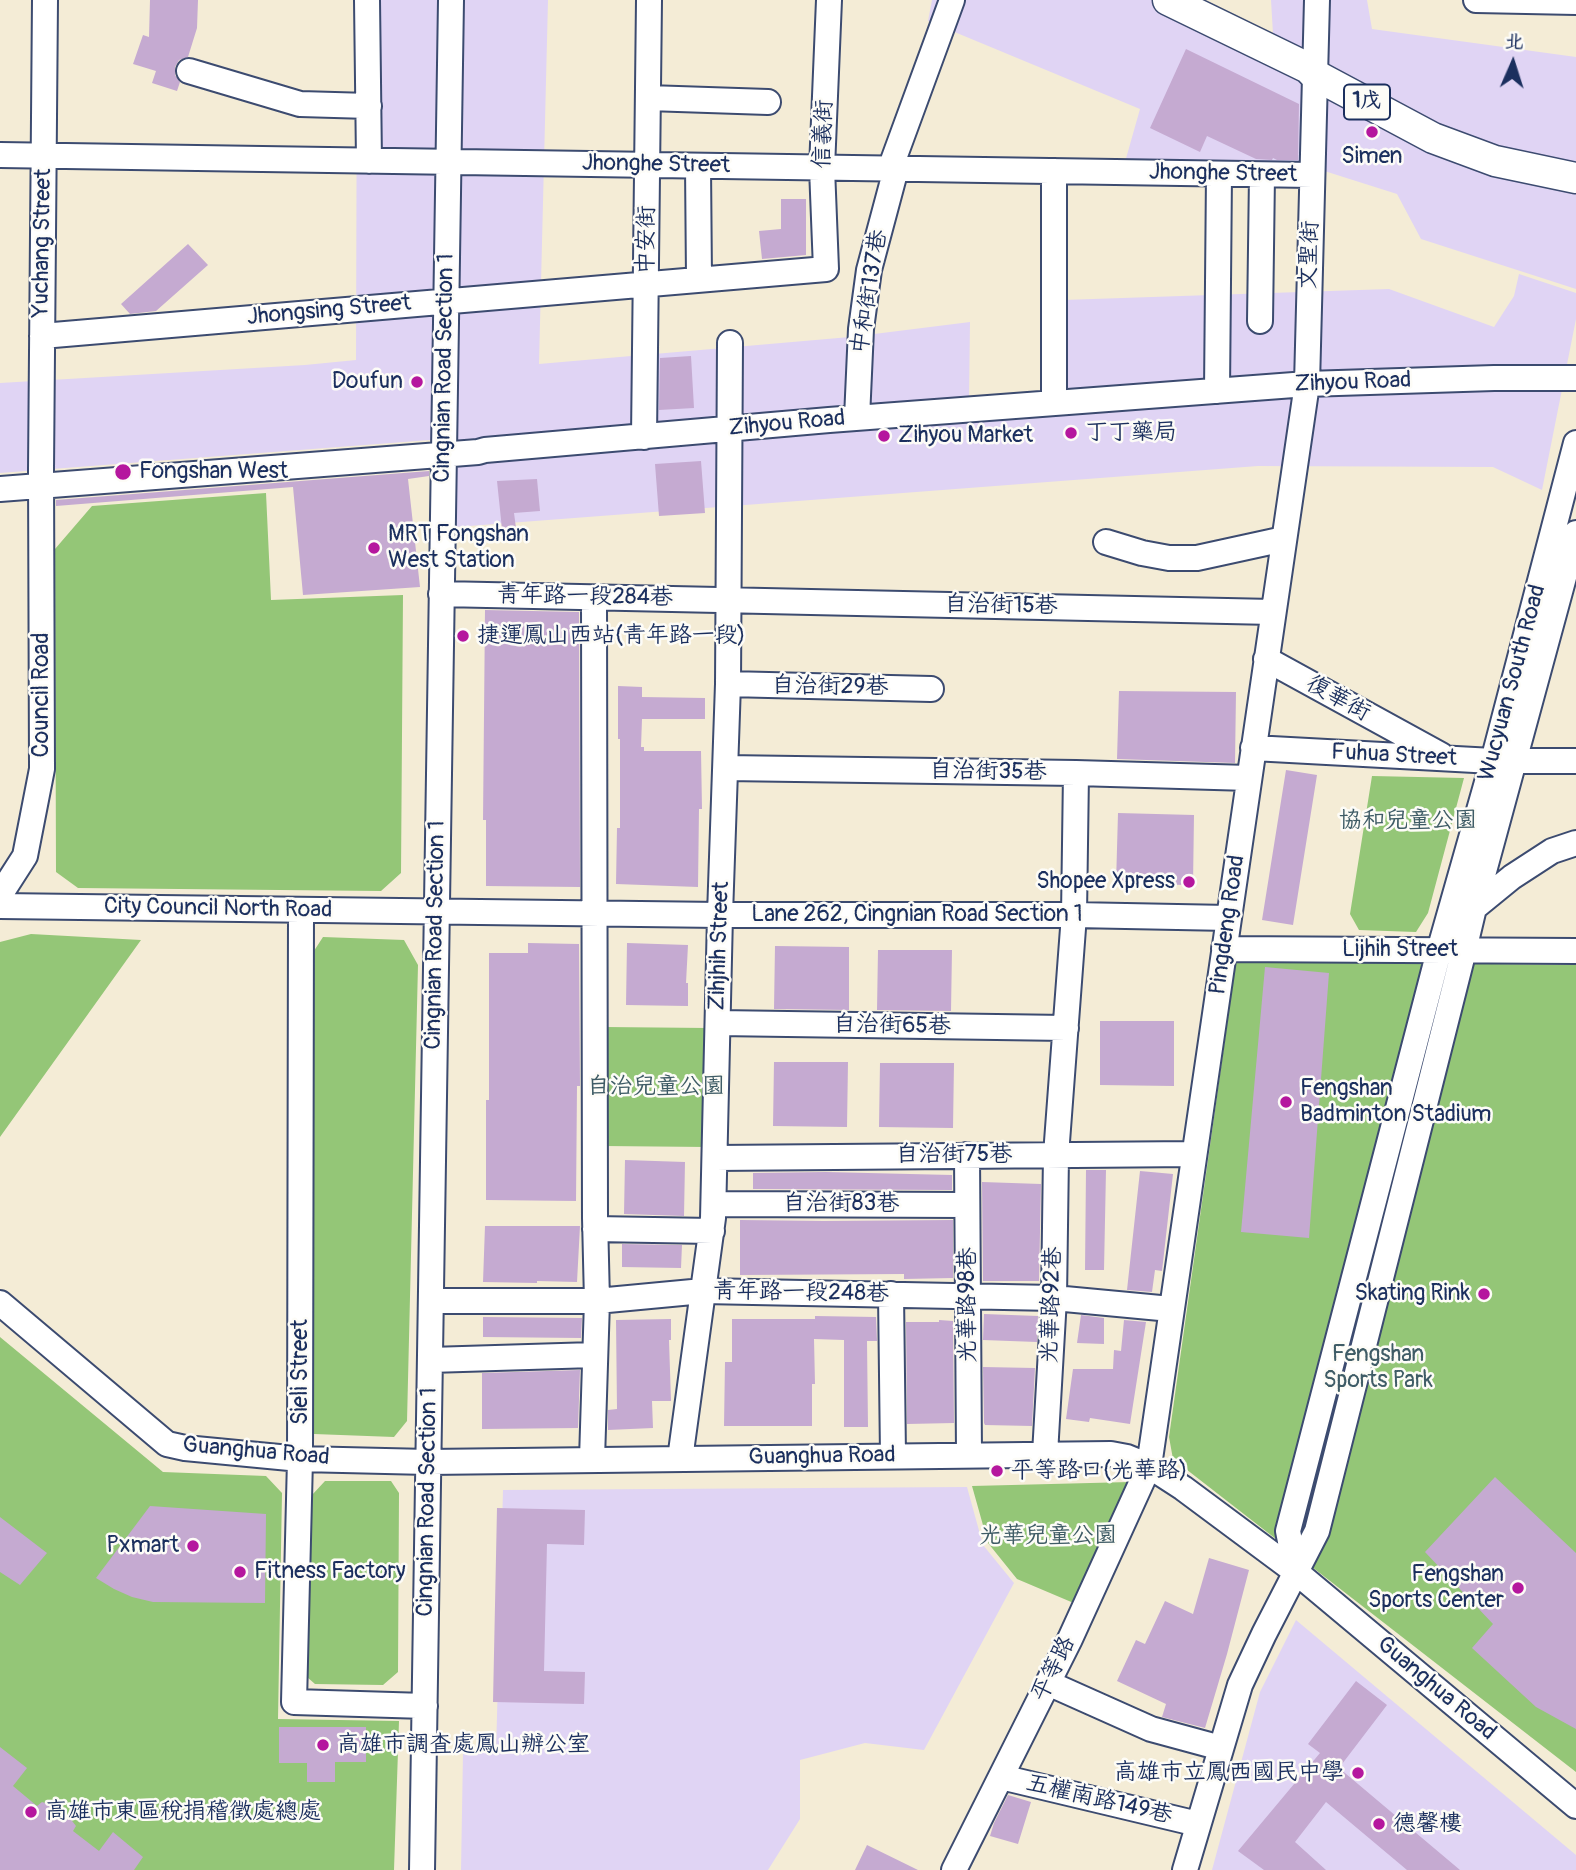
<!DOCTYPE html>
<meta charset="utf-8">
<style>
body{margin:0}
#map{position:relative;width:1576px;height:1870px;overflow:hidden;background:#f4ecd6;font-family:Pangolin,"LXGW WenKai TC",sans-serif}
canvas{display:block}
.north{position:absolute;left:1478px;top:28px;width:70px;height:70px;-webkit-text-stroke:5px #fdfcf7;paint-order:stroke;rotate:3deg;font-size:19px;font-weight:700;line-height:28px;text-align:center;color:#1b2f5e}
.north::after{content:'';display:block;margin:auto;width:24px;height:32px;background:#1b2f5e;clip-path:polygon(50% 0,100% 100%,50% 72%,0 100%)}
</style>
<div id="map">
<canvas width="1576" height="1870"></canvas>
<div class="north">北</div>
</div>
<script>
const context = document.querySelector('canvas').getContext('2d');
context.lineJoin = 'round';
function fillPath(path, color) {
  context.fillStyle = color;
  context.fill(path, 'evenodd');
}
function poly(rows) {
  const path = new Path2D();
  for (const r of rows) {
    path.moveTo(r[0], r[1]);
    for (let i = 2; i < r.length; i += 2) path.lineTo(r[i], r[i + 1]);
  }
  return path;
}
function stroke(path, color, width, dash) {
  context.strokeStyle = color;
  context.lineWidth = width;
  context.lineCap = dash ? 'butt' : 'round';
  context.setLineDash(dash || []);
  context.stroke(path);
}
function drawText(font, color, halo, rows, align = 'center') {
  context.font = font + ' Pangolin,"LXGW WenKai TC",sans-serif';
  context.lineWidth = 5;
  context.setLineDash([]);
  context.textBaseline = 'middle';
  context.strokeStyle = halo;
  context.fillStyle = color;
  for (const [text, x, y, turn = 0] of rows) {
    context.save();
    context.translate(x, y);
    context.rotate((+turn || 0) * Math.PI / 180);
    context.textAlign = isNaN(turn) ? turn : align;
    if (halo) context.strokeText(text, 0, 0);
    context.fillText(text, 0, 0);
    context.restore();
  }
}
fillPath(poly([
 [357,0,548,0,539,364,850,337,970,322,969,399,1067,391,1063,300,1389,289,1494,327,1514,296,1519,274,1576,293,1576,319,1542,490,1493,467,1258,466,456,527,456,438,0,473,0,383,305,365,356,360],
 [932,0,1205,0,1273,34,1271,0,1367,0,1372,29,1576,57,1576,289,1421,239,1397,194,1296,162,1125,162,1140,109,928,21],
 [967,1487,983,1545,1014,1583,924,1750,865,1743,800,1760,800,1819,768,1870,461,1870,463,1753,496,1753,503,1490],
 [1296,1620,1576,1855,1576,1870,1212,1870,1260,1692]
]), '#e0d4f4');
fillPath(poly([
 [266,493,271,600,403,595,401,873,381,891,78,888,56,872,55,549,92,506],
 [1372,776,1464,778,1428,913,1416,932,1359,930,1350,914],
 [31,934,141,940,0,1137,0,942],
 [323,937,404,940,418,965,407,1421,394,1437,314,1434,308,1418,310,957],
 [1236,961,1576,965,1576,1772,1173,1459,1169,1437],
 [605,1027,708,1028,707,1147,604,1146],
 [0,1337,163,1472,266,1476,282,1493,278,1719,399,1721,394,1870,0,1870],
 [325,1481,391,1481,399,1493,398,1672,383,1685,315,1684,307,1677,312,1495],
 [1130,1482,1076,1604,1017,1579,988,1543,972,1486]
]), '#94c677');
fillPath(poly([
 [150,0,198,0,197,28,188,57,179,60,175,67,175,75,180,82,177,91,152,83,156,71,133,64,143,35,149,37],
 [1186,49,1299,104,1298,160,1277,160,1273,158,1272,160,1256,159,1207,136,1200,152,1150,128],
 [781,199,806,199,806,255,762,259,759,231,781,229],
 [188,244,208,265,156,311,130,314,121,304],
 [691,356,694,408,659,410,660,358],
 [701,461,705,513,659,516,655,464],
 [429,471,429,476,408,479,420,587,303,595,293,487,56,506,56,500],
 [537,479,540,511,514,513,516,528,502,529,497,481],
 [485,610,579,612,580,887,486,886,486,820,483,820],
 [618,686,642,687,642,697,705,698,705,719,642,719,641,747,644,747,644,751,701,751,702,809,699,809,698,887,616,884,617,828,620,828,620,739,618,739],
 [1119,691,1236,692,1235,763,1117,759],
 [1286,770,1317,775,1293,925,1262,920],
 [1118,813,1194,815,1193,885,1116,884],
 [528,943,579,944,580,1086,577,1086,576,1201,486,1200,486,1100,489,1100,489,953,528,953],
 [627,943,688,945,686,983,688,983,688,1006,626,1005],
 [775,946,849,947,849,1010,774,1009],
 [878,950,952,950,951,1011,877,1010],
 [1265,967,1329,973,1309,1238,1241,1232],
 [1100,1021,1174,1021,1174,1086,1100,1085],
 [774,1062,848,1062,847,1127,773,1126],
 [880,1063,954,1063,953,1128,879,1127],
 [625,1160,685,1162,684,1216,624,1214],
 [1086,1170,1106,1170,1104,1270,1085,1270],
 [1140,1171,1173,1174,1162,1271,1155,1270,1152,1292,1127,1290],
 [826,1172,952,1175,952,1190,753,1189,753,1173],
 [982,1182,1041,1184,1039,1281,983,1281],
 [740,1220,824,1221,953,1220,953,1278,904,1279,904,1274,740,1275],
 [485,1226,580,1226,577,1282,537,1281,537,1283,483,1282],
 [622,1244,682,1245,681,1268,622,1267],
 [984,1314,1038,1316,1037,1342,983,1340],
 [1081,1315,1104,1318,1104,1344,1077,1343],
 [815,1316,876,1317,877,1341,867,1341,868,1427,844,1427,844,1340,814,1339,815,1384,812,1384,812,1426,724,1426,725,1362,732,1362,732,1319,815,1319],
 [483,1317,582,1318,581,1338,483,1337],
 [671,1319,671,1340,669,1340,671,1401,652,1401,653,1428,608,1430,608,1410,617,1409,616,1320],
 [939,1320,953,1321,954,1423,907,1424,906,1322,939,1322],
 [1124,1320,1146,1322,1130,1424,1090,1418,1089,1422,1066,1419,1073,1369,1113,1369,1114,1350,1121,1351],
 [983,1367,1035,1368,1032,1426,985,1425,984,1423],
 [580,1370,578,1428,482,1429,482,1373],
 [1495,1477,1576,1553,1576,1729,1536,1707,1472,1648,1493,1624,1425,1552],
 [150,1506,266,1514,265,1603,153,1602,132,1597,114,1589,96,1578],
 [497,1508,585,1510,584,1545,547,1544,544,1671,585,1672,584,1704,493,1702],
 [0,1517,47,1553,20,1585,0,1572],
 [1209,1558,1249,1570,1227,1654,1205,1728,1162,1717,1166,1704,1117,1681,1136,1640,1145,1644,1165,1601,1193,1614],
 [1356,1681,1387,1705,1339,1768,1460,1870,1407,1870,1326,1802,1295,1842,1326,1870,1264,1870,1238,1851,1320,1753,1308,1744],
 [279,1727,366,1727,366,1762,335,1762,335,1782,307,1782,307,1763,279,1763],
 [0,1747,27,1768,13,1786,37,1806,42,1802,57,1807,69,1817,76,1826,73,1831,99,1851,113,1832,143,1857,134,1870,0,1870],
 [1008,1795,1031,1802,1018,1844,990,1836,994,1823],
 [867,1845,918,1870,855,1870]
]), '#c5aad1');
const minor = poly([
 [367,0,369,161],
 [1476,0,1576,2],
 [189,71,300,104,369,106],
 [648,98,768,102],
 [0,155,1312,175],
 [698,166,699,279],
 [890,169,952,0],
 [1054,171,1054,403],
 [1260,321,1262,175],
 [42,336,826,269,822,168,829,0],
 [1217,391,1219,174],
 [857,418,861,329,869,270,896,169],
 [644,437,649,0],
 [0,489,478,452,485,450,829,420,1307,384,1494,378,1576,378],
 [1106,542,1142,553,1169,558,1197,558,1284,539],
 [441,594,1273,612],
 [1266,659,1441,755],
 [728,684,931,689],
 [1253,748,1493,761,1576,761],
 [726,768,1076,773,1249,778],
 [0,895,25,856,42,769,41,470,45,0],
 [0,906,720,915,1074,915,1229,918],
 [1474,908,1512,877,1552,851,1576,843],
 [301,910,300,1459,294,1702,425,1706],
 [1224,949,1576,951],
 [718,1023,1066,1028],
 [967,1155,969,1455],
 [715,1158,1194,1154],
 [714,1204,967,1205],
 [595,1229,712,1231],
 [891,1294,893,1456],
 [431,1301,597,1301,703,1291,1054,1298,1171,1309],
 [0,1303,167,1444,185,1448,300,1459,428,1462,1111,1454,1127,1457,1149,1466,1183,1488,1296,1572,1576,1806],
 [430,1360,594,1355],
 [1045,1454,1054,1298,1056,1155,1074,915,1076,773],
 [592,1459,597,1301,595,1218,594,598],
 [680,1459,713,1218,720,915,728,684,730,343],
 [1296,1572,1288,1531,1439,951,1493,761,1576,443],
 [1048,1683,1151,1729,1221,1748],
 [1001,1777,1198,1824],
 [422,1870,451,0],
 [954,1870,1070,1639,1149,1466,1307,384,1317,0],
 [1185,1870,1240,1685,1264,1634,1317,1531,1464,950,1474,908,1576,533]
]);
const major = poly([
 [1168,0,1308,68,1315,75,1433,138,1495,161,1576,178]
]);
stroke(minor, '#3c4b70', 28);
stroke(major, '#3c4b70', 33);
stroke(minor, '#fff', 24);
stroke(major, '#fff', 30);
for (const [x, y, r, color] of [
 [1372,132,7,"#b5179e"],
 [417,382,7,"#b5179e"],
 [1071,433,7,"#b5179e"],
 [884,436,7,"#b5179e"],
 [123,472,9,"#b5179e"],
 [374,548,7,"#b5179e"],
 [463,636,7,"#b5179e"],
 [1189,882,7,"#b5179e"],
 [1286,1102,7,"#b5179e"],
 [1484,1294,7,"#b5179e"],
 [997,1471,7,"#b5179e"],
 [193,1546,7,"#b5179e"],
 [240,1572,7,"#b5179e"],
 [1518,1588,7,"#b5179e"],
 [323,1745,7,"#b5179e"],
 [1358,1773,7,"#b5179e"],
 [31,1812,7,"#b5179e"],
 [1379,1824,7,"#b5179e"]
]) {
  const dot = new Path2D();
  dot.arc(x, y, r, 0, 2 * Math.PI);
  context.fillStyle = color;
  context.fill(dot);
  stroke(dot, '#fdfcf7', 2.5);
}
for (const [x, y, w] of [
 [1367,102,46]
]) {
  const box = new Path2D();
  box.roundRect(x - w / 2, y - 17.5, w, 35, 5);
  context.fillStyle = '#fdfcf7';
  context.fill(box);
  stroke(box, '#1b2f5e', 2);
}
drawText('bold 21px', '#1b2f5e', null, [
 ["1戊",1367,102]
]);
drawText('23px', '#1b2f5e', '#fdfcf7', [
 ["信義街",824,134,-88],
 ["Jhonghe Street",656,165,1],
 ["Jhonghe Street",1223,174,1],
 ["中安街",647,240,-89],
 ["Yuchang Street",43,243,-89],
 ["文聖街",1310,255,-88],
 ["中和街137巷",870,292,-81],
 ["Jhongsing Street",329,311,-5],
 ["Cingnian Road Section 1",445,368,-89],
 ["Zihyou Road",1353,383,-2],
 ["Zihyou Road",787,424,-5],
 ["青年路一段284巷",585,597,1],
 ["自治街15巷",1001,606,1],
 ["Wucyuan South Road",1513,683,-75],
 ["自治街29巷",830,687,1],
 ["Council Road",42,695,-90],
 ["復華街",1338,699,29],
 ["Fuhua Street",1394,756,3],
 ["自治街35巷",988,772,1],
 ["City Council North Road",218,909,1],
 ["Lane 262, Cingnian Road Section 1",917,915],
 ["Pingdeng Road",1228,925,-82],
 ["Cingnian Road Section 1",436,935,-89],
 ["Zihjhih Street",720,946,-88],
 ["Lijhih Street",1400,950],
 ["自治街65巷",892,1026,1],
 ["自治街75巷",954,1155],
 ["自治街83巷",841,1204],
 ["青年路一段248巷",801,1293,1],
 ["光華路98巷",968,1305,-90],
 ["光華路92巷",1052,1305,-88],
 ["Sieli Street",301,1372,-90],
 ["Guanghua Road",256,1452,5],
 ["Guanghua Road",822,1457,-1],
 ["Cingnian Road Section 1",428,1502,-89],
 ["平等路",1054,1669,-64],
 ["Guanghua Road",1436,1689,40],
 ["五權南路149巷",1099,1800,13]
]);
drawText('23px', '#1b2f5e', '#fdfcf7', [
 ["Simen",1372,157,"center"],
 ["Doufun",403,382,"right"],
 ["丁丁藥局",1085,433],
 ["Zihyou Market",898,436],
 ["Fongshan West",139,472],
 ["MRT Fongshan",388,535],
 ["West Station",388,561],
 ["捷運鳳山西站(青年路一段)",477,636],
 ["Shopee Xpress",1175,882,"right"],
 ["Fengshan",1300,1089],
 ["Badminton Stadium",1300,1115],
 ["Skating Rink",1470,1294,"right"],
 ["平等路口(光華路)",1011,1471],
 ["Pxmart",179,1546,"right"],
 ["Fitness Factory",254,1572],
 ["Fengshan",1504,1575,"right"],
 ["Sports Center",1504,1601,"right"],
 ["高雄市調查處鳳山辦公室",337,1745],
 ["高雄市立鳳西國民中學",1344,1773,"right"],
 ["高雄市東區稅捐稽徵處總處",45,1812],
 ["德馨樓",1393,1824]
], 'left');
drawText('23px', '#3f5c66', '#fdfcf7', [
 ["協和兒童公園",1408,821],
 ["自治兒童公園",656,1087],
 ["Fengshan",1378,1355],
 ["Sports Park",1378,1381],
 ["光華兒童公園",1048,1536]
]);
</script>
